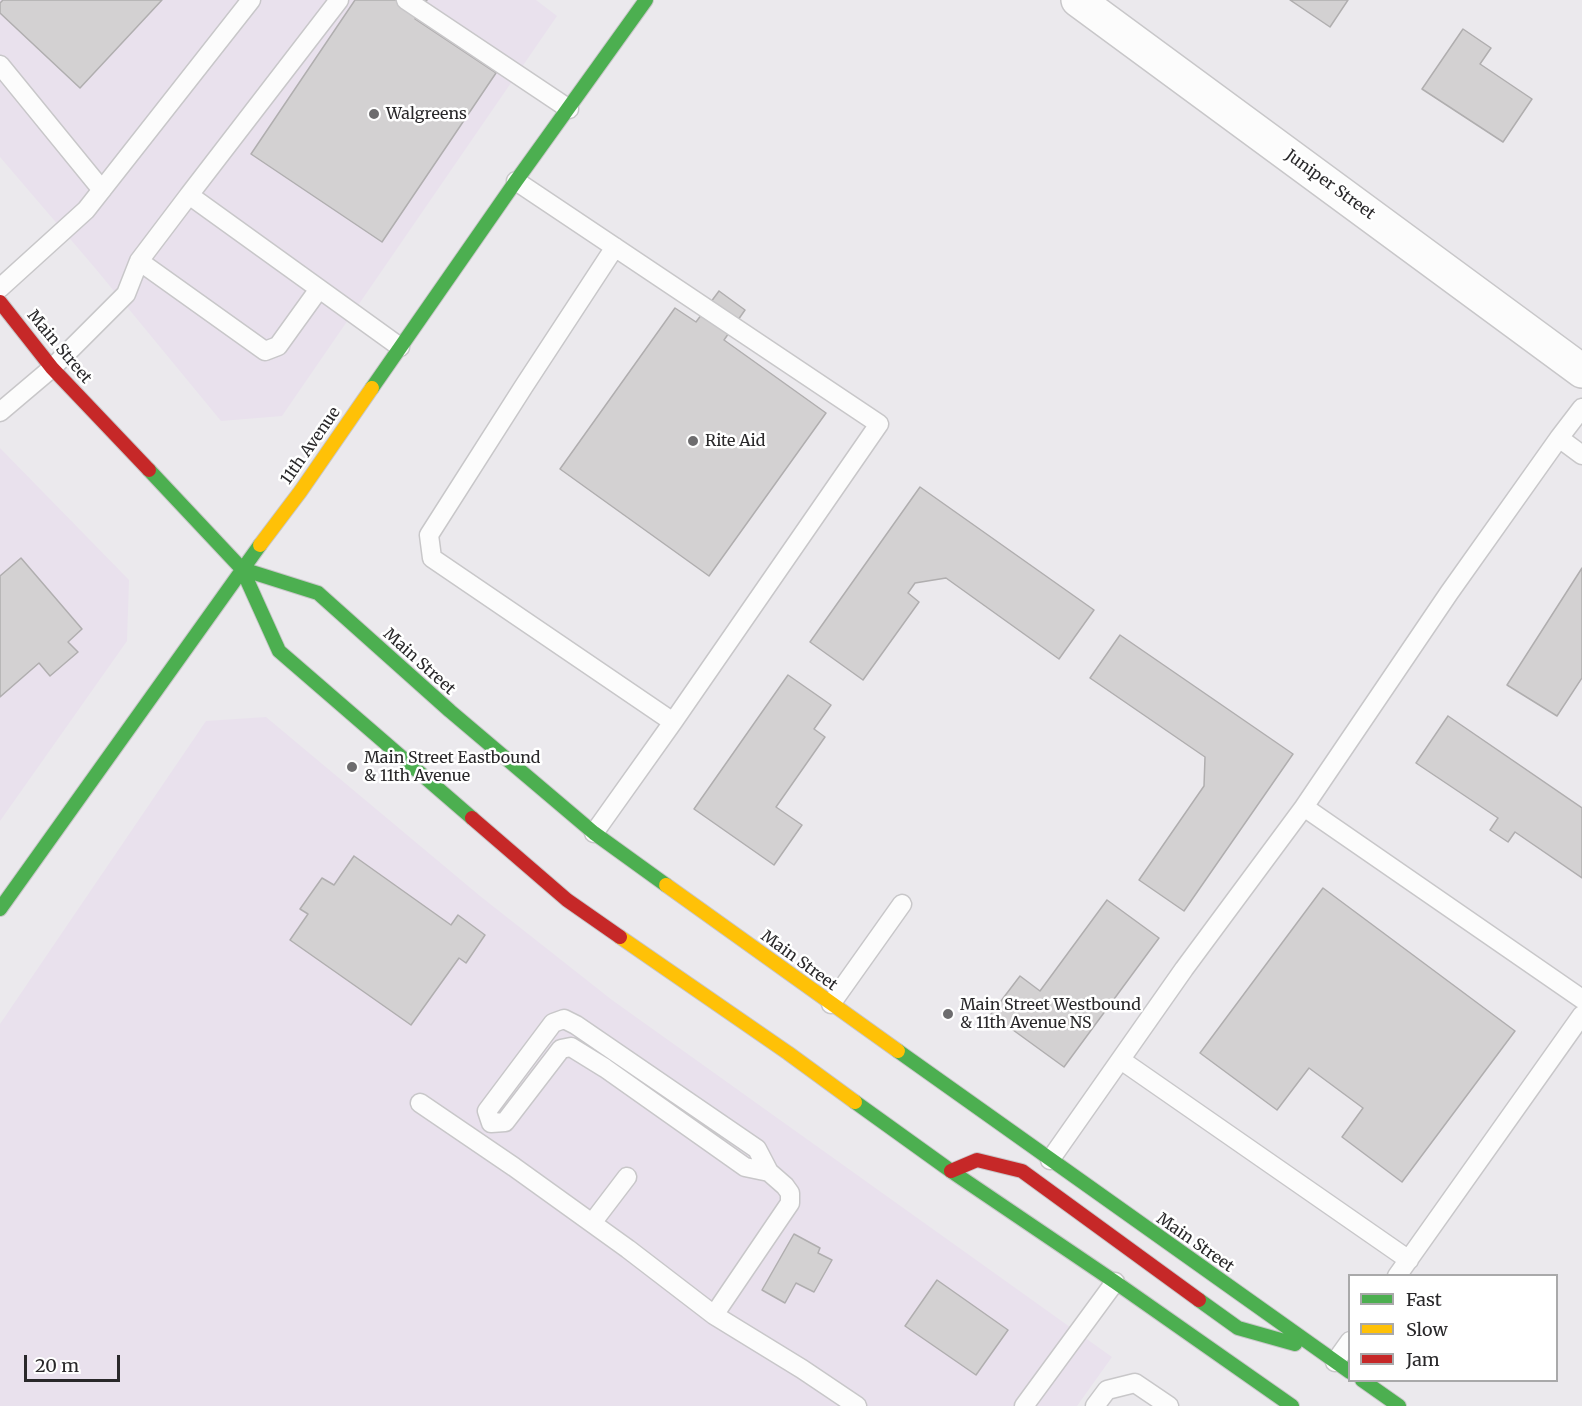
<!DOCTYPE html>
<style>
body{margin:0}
#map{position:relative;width:1582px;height:1406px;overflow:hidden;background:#ebe9ed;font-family:Merriweather,serif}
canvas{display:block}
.legend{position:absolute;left:1348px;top:1274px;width:210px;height:108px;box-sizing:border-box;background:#fff;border:2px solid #a9a9aa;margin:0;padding:8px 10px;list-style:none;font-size:18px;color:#29282a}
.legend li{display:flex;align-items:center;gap:12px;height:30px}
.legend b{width:30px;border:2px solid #a9a9aa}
.scale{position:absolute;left:24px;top:1355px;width:96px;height:27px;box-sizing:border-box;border:3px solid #29282a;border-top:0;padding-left:8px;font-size:18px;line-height:21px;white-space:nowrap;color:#29282a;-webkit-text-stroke:4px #fff;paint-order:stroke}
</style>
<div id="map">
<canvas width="1582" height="1406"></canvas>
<ul class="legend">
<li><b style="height:8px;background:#4caf50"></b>Fast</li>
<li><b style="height:8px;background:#ffc107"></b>Slow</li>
<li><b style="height:8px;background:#c62828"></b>Jam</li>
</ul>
<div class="scale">20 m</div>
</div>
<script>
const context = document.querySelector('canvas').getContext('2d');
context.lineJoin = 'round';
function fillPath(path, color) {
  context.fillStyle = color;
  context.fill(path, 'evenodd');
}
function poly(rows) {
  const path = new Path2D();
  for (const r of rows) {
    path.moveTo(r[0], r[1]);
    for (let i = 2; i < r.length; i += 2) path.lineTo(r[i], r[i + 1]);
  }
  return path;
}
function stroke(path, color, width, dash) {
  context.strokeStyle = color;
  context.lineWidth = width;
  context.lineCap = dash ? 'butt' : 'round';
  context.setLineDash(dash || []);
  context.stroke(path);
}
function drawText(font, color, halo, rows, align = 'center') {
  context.font = font + ' Merriweather,serif';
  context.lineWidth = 5;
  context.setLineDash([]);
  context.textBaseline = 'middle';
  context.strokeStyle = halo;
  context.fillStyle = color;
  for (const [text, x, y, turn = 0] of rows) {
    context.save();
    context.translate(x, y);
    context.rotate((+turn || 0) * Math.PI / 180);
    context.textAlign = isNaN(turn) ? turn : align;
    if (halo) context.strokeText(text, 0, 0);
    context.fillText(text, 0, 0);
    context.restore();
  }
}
fillPath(poly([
 [0,0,536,0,557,16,282,416,221,421,95,268,0,157],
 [0,448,129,580,127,641,0,821],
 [266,717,480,896,612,1000,1112,1357,1077,1406,0,1406,0,1024,206,721]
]), '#e9e1ed');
const building = poly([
 [3,0,162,0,80,88,0,13,0,3,3,0],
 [355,0,427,0,415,19,496,73,382,242,251,154,355,0],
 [1290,0,1348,0,1330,27,1290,0],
 [1463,29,1491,48,1480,64,1532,99,1503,142,1422,89,1463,29],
 [719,291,745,310,724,340,826,413,709,576,560,469,675,308,696,322,719,291],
 [920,487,1094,610,1059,659,946,578,915,583,908,593,919,602,863,680,810,642,920,487],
 [21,558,82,629,68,642,78,652,50,676,39,663,0,697,0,576,21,558],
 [1582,568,1582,678,1557,716,1507,685,1582,568],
 [1120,635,1293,754,1184,911,1139,880,1204,786,1205,757,1090,678,1120,635],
 [788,675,831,705,814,729,825,737,776,807,802,825,774,865,694,809,788,675],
 [1448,716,1582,808,1582,878,1515,832,1508,842,1490,830,1498,818,1416,763,1448,716],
 [354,856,451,925,458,915,485,935,466,963,459,958,411,1025,290,940,308,914,300,909,322,878,334,885,354,856],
 [1323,888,1515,1031,1402,1182,1342,1137,1363,1108,1309,1068,1277,1110,1200,1053,1323,888],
 [1107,900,1159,938,1064,1067,991,1014,1020,976,1040,991,1107,900],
 [794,1234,820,1248,818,1253,832,1260,814,1292,796,1283,785,1303,762,1290,794,1234],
 [937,1280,1008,1330,976,1375,905,1326,937,1280]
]);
fillPath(building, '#d3d1d2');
stroke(building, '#b0aeaf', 1.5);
const lane = poly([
 [406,0,569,109],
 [0,65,102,190],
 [516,181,879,424,673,722,594,833],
 [189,195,339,0],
 [615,247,524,386,429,535,432,558,673,722],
 [139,261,265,351,278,346,319,289],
 [0,288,86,210,251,0],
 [0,412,52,368,126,294,139,261,189,195,400,347],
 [1559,438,1582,408],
 [1304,807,1449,593,1559,438,1582,455],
 [831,1004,902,904],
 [1121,1060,1409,1260],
 [420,1103,514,1167,628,1249,714,1315,802,1369,857,1406],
 [491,1123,487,1111,553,1023,564,1019,576,1025,757,1149,769,1172,785,1186,790,1193,790,1203,714,1315],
 [491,1123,505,1122,561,1049,571,1047,605,1068,745,1167,769,1172],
 [1050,1160,1184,969,1304,807,1582,999],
 [592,1223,627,1177],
 [1397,1276,1582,1015],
 [1335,1362,1350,1341],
 [1024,1406,1115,1282],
 [1095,1406,1107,1390,1135,1383,1169,1406]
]);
const street = poly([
 [1078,0,1582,371]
]);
const fast = poly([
 [372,388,516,181,646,0],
 [149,470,242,569,279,651,472,818],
 [242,569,318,593,450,711,594,833,666,885],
 [0,909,260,545],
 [898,1051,1350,1372],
 [855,1102,951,1171,1115,1282,1292,1406],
 [1199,1300,1238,1328,1295,1344],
 [1362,1380,1399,1406]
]);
const slow = poly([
 [260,545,300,492,372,388],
 [666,885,898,1051],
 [620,937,788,1053,855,1102]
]);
const jam = poly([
 [0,302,52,368,149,470],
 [472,818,567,900,620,937],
 [951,1171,977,1160,1022,1171,1199,1300]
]);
stroke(lane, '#c8c7c9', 21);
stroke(street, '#c8c7c9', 36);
stroke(fast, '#c8c7c9', 16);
stroke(slow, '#c8c7c9', 16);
stroke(jam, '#c8c7c9', 16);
stroke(lane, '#fcfcfc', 18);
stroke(street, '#fcfcfc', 33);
stroke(fast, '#4caf50', 14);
stroke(slow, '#ffc107', 14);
stroke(jam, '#c62828', 14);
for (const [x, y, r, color] of [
 [374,114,6,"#6d6c6e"],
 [693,441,6,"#6d6c6e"],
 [352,767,6,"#6d6c6e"],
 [948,1014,6,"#6d6c6e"]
]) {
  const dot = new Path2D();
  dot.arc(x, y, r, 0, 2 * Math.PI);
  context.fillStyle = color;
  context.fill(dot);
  stroke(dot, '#fff', 2);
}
drawText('16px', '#29282a', '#fff', [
 ["Walgreens",386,114],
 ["Rite Aid",705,441],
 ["Main Street Eastbound",364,758],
 ["& 11th Avenue",364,776],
 ["Main Street Westbound",960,1005],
 ["& 11th Avenue NS",960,1023]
], 'left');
drawText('16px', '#29282a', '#fff', [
 ["Juniper Street",1330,185,36],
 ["Main Street",59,347,50],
 ["11th Avenue",311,446,-55],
 ["Main Street",419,662,42],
 ["Main Street",799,961,36],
 ["Main Street",1195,1243,35]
]);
</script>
